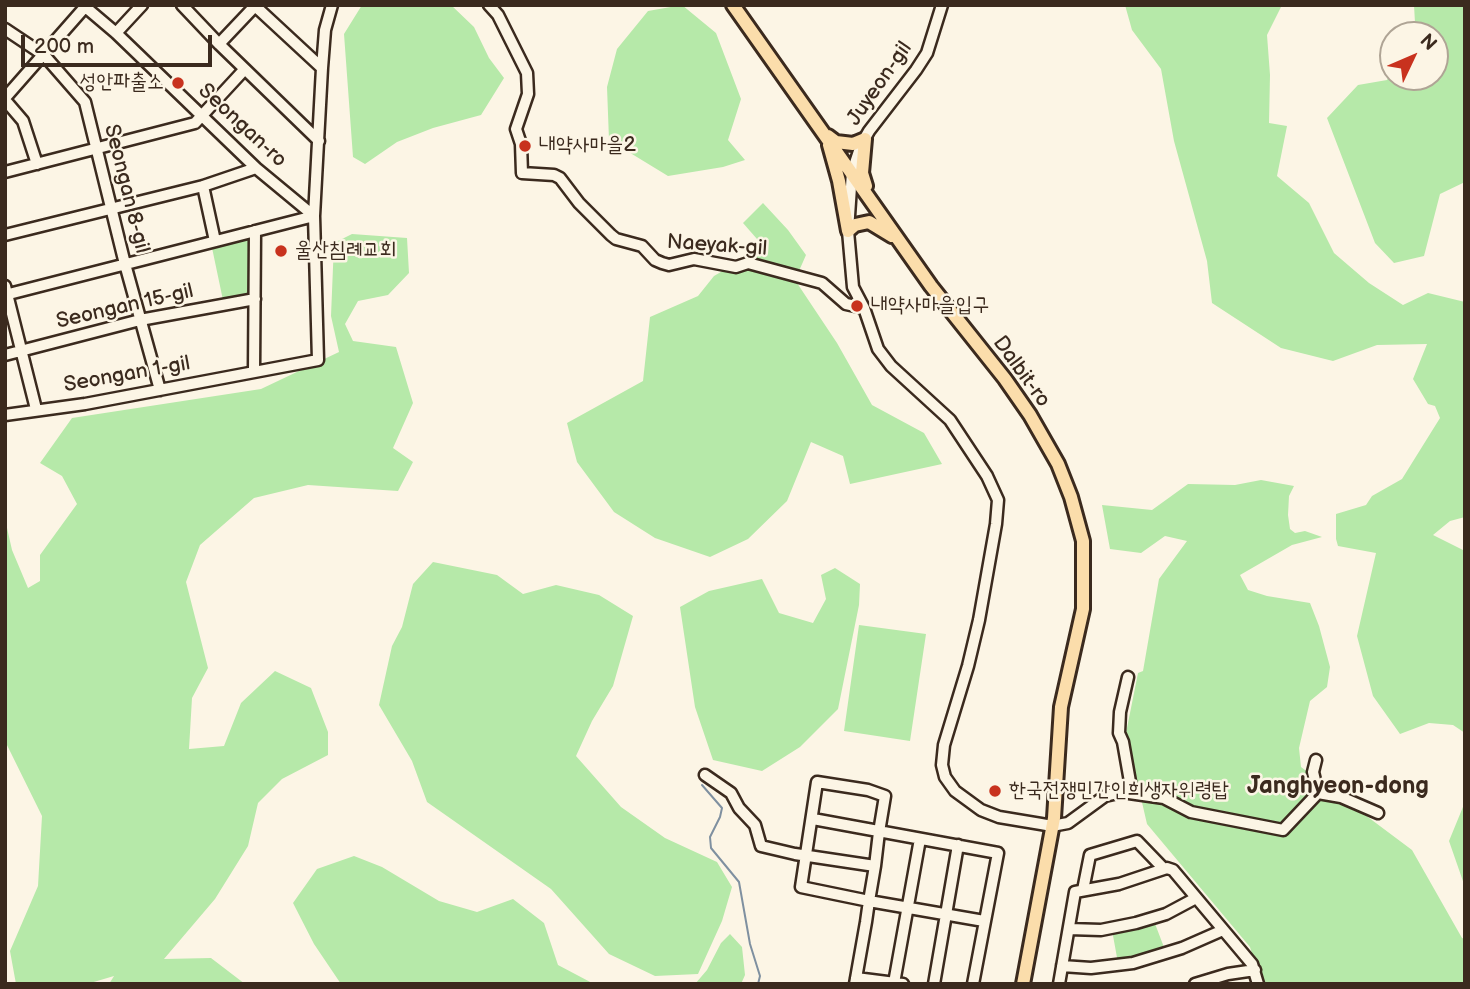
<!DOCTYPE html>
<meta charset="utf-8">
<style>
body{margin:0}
#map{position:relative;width:1470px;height:989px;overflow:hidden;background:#fcf5e5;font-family:"Balsamiq Sans",sans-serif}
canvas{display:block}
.frame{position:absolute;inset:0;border:7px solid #3b2a1e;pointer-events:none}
.north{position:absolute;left:1379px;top:21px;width:70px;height:70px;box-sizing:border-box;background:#fcf5e5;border:2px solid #afa495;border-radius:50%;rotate:46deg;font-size:19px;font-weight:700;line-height:28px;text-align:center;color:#3b2a1e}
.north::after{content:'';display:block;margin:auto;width:24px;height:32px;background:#c8321e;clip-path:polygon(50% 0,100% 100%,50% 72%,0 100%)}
.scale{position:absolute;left:21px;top:35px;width:191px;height:32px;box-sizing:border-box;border:4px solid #3b2a1e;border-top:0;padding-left:9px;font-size:21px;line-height:24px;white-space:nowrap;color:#3b2a1e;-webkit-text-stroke:5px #fcf5e5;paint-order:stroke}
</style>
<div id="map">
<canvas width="1470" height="989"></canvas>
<div class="frame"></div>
<div class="north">N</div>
<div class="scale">200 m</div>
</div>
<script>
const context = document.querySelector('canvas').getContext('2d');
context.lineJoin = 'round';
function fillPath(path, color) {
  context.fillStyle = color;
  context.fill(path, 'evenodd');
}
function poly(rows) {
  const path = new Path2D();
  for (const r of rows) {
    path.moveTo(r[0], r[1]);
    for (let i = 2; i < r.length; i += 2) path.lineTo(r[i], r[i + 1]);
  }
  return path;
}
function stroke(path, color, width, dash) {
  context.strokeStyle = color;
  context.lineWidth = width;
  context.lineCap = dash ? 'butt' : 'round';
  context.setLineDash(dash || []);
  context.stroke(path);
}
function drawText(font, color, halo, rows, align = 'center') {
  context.font = font + ' "Balsamiq Sans","Poor Story",sans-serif';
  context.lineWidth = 5;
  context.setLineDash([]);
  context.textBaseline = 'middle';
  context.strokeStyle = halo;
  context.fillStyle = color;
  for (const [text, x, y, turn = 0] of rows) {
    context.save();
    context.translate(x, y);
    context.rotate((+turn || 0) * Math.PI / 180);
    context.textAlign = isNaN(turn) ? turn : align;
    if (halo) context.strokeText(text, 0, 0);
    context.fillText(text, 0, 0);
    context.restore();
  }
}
fillPath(poly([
 [362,5,451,5,474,27,489,58,504,78,481,115,433,128,397,142,365,164,353,157,344,34],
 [682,5,716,33,741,99,728,140,745,160,723,167,668,176,609,140,607,87,617,49,648,11],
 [1125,5,1282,5,1267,35,1270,75,1269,123,1287,126,1277,176,1309,203,1334,253,1369,283,1403,305,1428,293,1465,302,1465,517,1450,521,1433,535,1465,551,1465,733,1453,725,1429,723,1400,734,1373,696,1357,636,1376,553,1338,546,1336,539,1336,514,1366,505,1372,496,1402,479,1440,418,1435,406,1428,404,1413,379,1427,344,1377,345,1333,361,1281,348,1212,303,1207,261,1174,141,1161,69,1132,30],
 [1414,5,1465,5,1465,182,1440,194,1424,256,1394,263,1375,243,1327,118,1358,85,1387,80,1393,68,1393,77,1435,77,1435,35,1409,35,1415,23],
 [763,203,788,230,806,255,795,280,837,343,872,405,924,433,942,464,850,484,843,456,811,442,787,501,748,539,710,557,655,538,614,512,577,462,567,423,643,381,650,317,698,296,714,276,764,247,743,223],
 [255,231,255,299,224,305,211,243],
 [352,234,407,238,409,273,388,295,358,301,345,324,353,341,396,347,413,403,393,448,413,462,398,491,308,485,254,498,200,545,186,582,208,668,192,698,189,749,224,746,241,703,275,671,311,688,328,732,328,755,282,779,258,803,248,846,215,899,164,959,211,958,245,984,109,984,114,976,87,984,16,984,10,951,38,886,42,816,5,741,5,519,12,550,28,588,40,581,40,555,77,504,62,476,40,463,72,418,261,389,339,352,331,316,334,243],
 [1261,480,1294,486,1289,496,1288,515,1290,529,1295,533,1305,531,1322,537,1292,545,1240,575,1248,590,1267,596,1310,603,1319,626,1330,667,1327,687,1310,701,1299,748,1301,767,1412,850,1462,938,1465,939,1465,984,1261,984,1250,947,1147,824,1126,733,1138,673,1143,671,1159,579,1187,541,1165,536,1141,553,1110,549,1102,505,1152,510,1188,484,1235,485],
 [433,562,497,575,523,594,556,585,599,595,633,616,613,686,592,721,576,756,621,807,665,838,717,862,732,887,722,921,698,974,655,976,609,954,551,889,427,802,412,761,379,705,392,646,402,627,413,584],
 [835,568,860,584,859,605,838,709,800,747,762,771,713,760,695,707,680,607,709,591,762,579,779,613,813,623,826,599,821,575],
 [859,625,926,634,910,741,844,731],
 [1465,802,1465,887,1449,841],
 [354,856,382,867,439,901,477,912,513,899,544,923,558,965,594,984,341,984,314,944,293,903,317,869],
 [1154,921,1165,950,1118,963,1112,930],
 [730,934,742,947,745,975,741,984,695,984,707,970,721,943]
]), '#b6e9a9');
stroke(poly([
 [702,785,722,808,720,817,710,837,711,848,739,882,750,944,760,976,758,984]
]), '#7f90a0', 2);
const minor = poly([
 [83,5,116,33,256,168,314,216],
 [182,5,219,44,319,141],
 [254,5,322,68],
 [489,5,498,15,527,73,528,94,516,129,521,144,522,173,554,175,560,178,579,203,611,235,616,239,642,246,655,260,662,263,669,265,694,259,736,267,748,263,822,283,846,304,864,308],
 [942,5,927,53,916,70,869,131,861,145,852,172,848,231,853,287,864,308,878,349,891,366,950,420,987,476,998,500,996,524,979,620,968,666,944,745,942,765,945,777,955,791,981,810,999,817,1041,824,1052,826,1068,823,1105,796,1122,792,1164,798,1191,812,1283,830,1318,793,1313,772,1316,760],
 [5,29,44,55,85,102,125,264,160,390],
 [116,33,142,5],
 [219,44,255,6],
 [5,98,85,7],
 [5,100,23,121,37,164],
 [5,172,195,123,244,70],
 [203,186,215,241],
 [5,235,203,186,256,168],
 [5,286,36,409],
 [5,295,314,216],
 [5,355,140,320,255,299],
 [254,371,255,231],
 [5,415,85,404,318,360,314,216,322,68,325,30,332,5],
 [1128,677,1120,712,1119,733,1123,742,1132,793],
 [705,775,731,793,739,808,755,825,761,846,795,854,875,866],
 [1318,793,1341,797,1378,813],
 [813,819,998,853,973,984],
 [1083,890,1090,855,1137,841,1164,869],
 [1069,929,1101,930,1136,923,1166,914,1196,898],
 [1062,966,1091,968,1133,963,1182,948,1223,930],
 [856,978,903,984],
 [894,983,920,839],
 [855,984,866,922,869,901,875,866,879,832,885,796,868,790,817,782,801,887,869,901,984,921],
 [934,984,958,845],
 [1059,984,1075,892,1119,884,1167,868,1173,870,1252,964,1258,984],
 [1195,984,1228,974,1255,970]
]);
const major = poly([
 [733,5,931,286,1005,379,1030,415,1058,464,1071,497,1083,541,1083,609,1061,707,1054,818,1023,984],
 [828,136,836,142,853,144,865,139,862,173,866,186],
 [829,145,839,181,848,231,855,225,869,222,892,236]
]);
stroke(minor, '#3b2a1e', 15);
stroke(major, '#3b2a1e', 18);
stroke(minor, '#fcf5e5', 10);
stroke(major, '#fbddab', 12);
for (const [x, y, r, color] of [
 [178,83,7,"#c8321e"],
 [525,146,7,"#c8321e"],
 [281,251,7,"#c8321e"],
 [857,306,7,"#c8321e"],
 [995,791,7,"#c8321e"]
]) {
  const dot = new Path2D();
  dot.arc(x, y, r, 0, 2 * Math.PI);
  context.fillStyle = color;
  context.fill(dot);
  stroke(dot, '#fcf5e5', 2.5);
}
drawText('21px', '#3b2a1e', '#fcf5e5', [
 ["성안파출소",164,83,"right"],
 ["내약사마을2",539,146],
 ["울산침례교회",295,251],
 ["내약사마을입구",871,306],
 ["한국전쟁민간인희생자위령탑",1009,791]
], 'left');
drawText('21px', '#3b2a1e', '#fcf5e5', [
 ["Juyeon-gil",880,84,-55],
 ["Seongan-ro",242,126,43],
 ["Seongan 8-gil",126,189,76],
 ["Naeyak-gil",717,246,4],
 ["Seongan 15-gil",125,307,-13],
 ["Dalbit-ro",1021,372,54],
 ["Seongan 1-gil",127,375,-10]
]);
drawText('bold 24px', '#3b2a1e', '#fcf5e5', [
 ["Janghyeon-dong",1338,787]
]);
</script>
